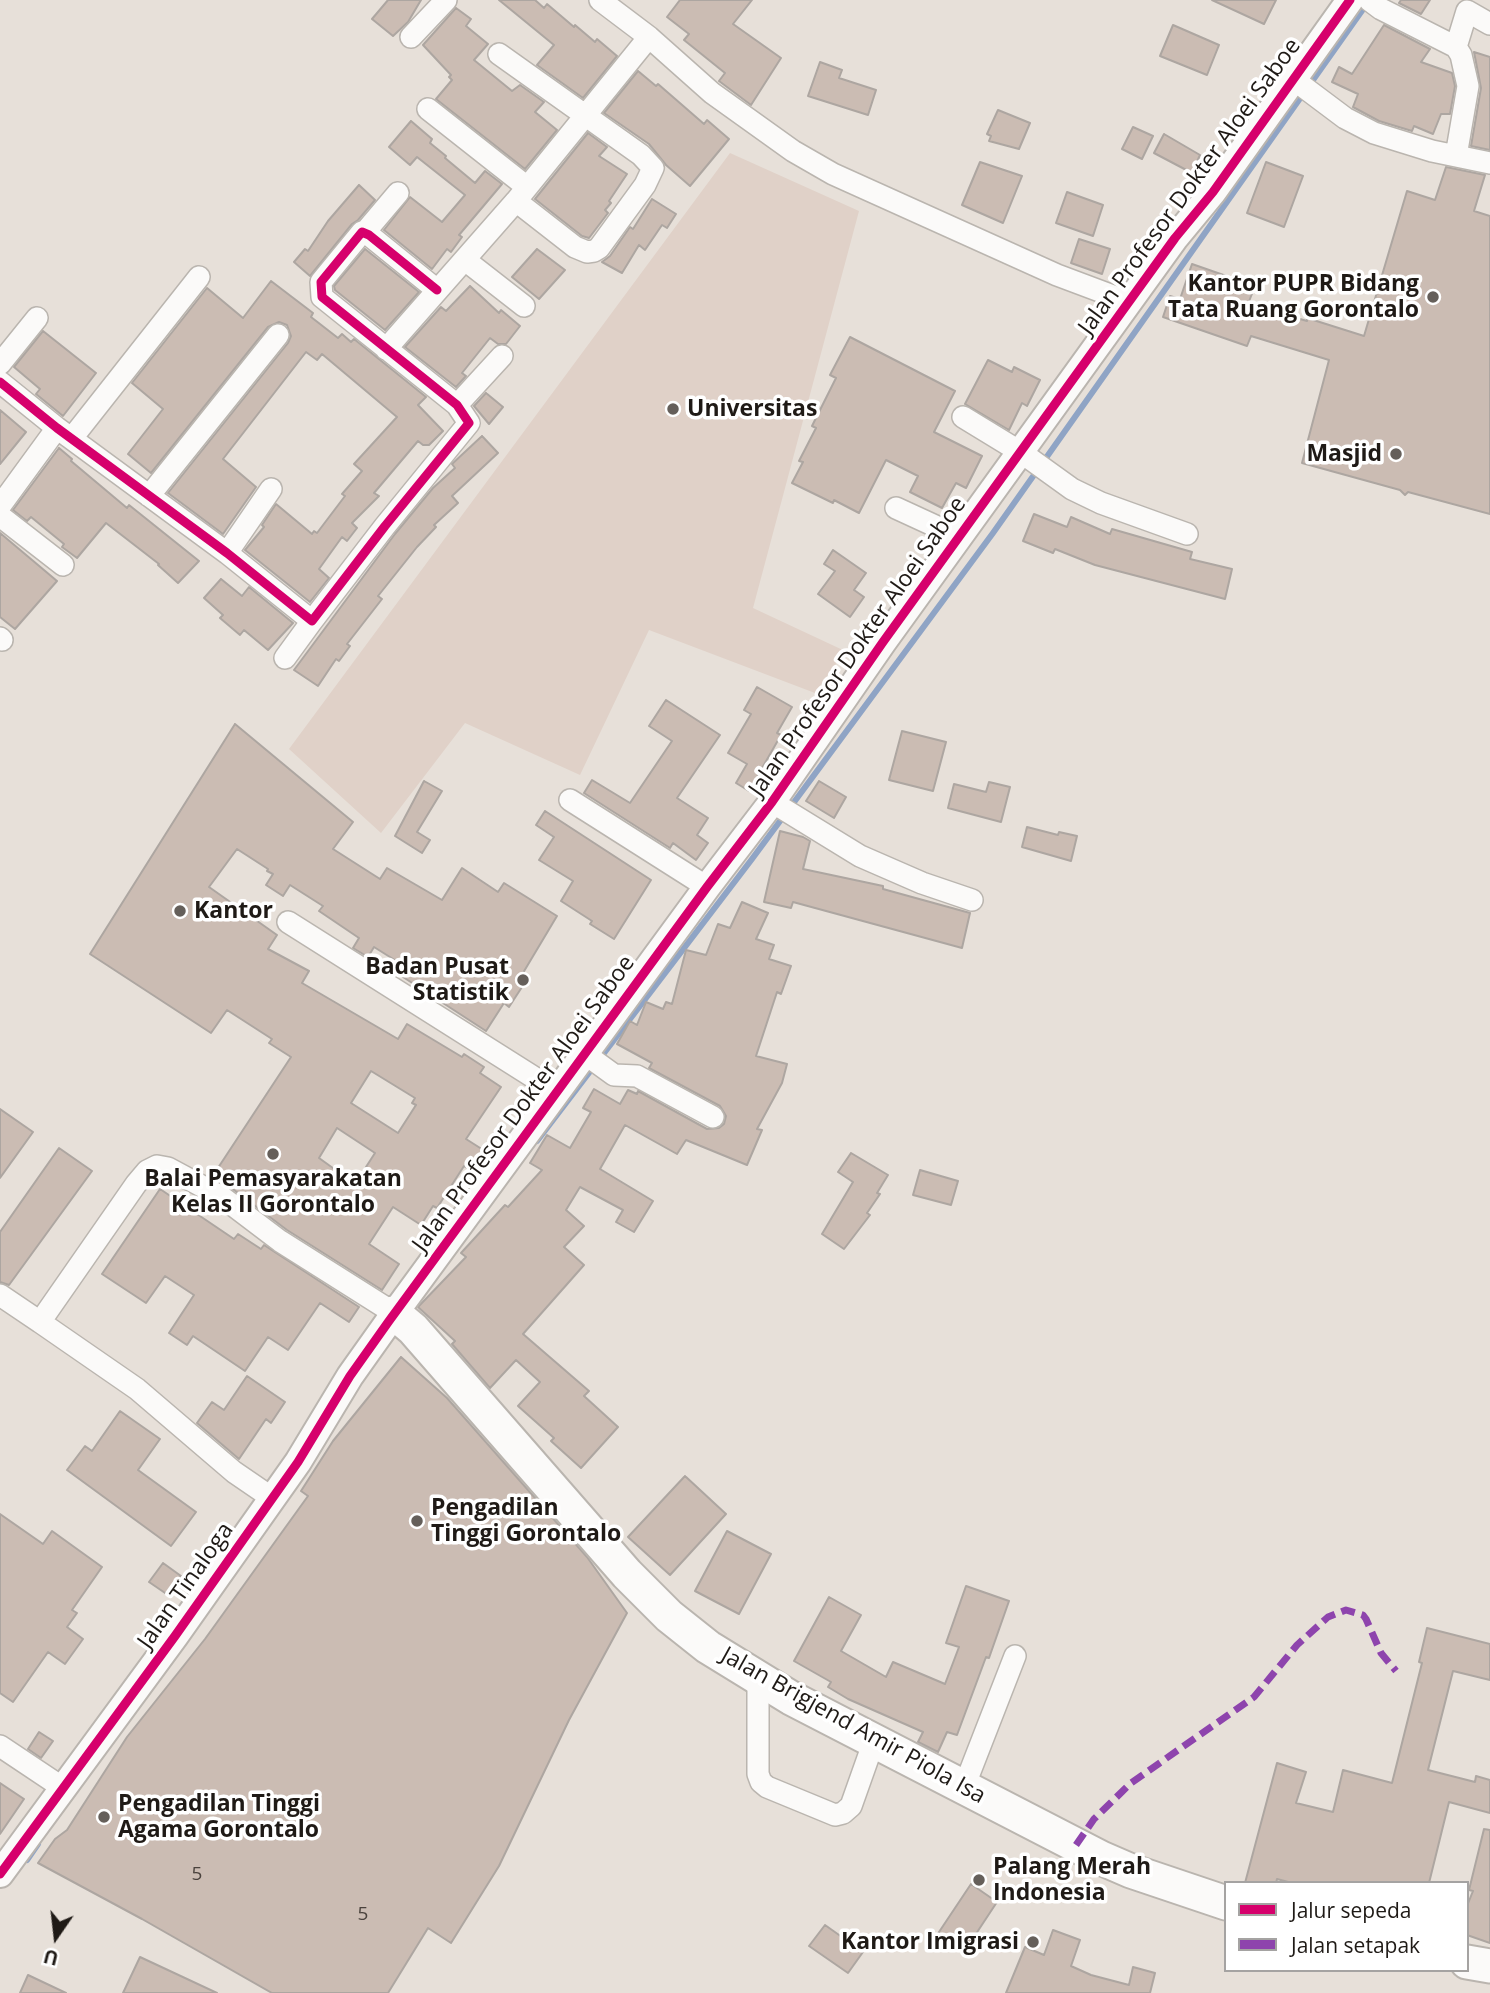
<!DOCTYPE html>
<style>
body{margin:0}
#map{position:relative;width:1490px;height:1993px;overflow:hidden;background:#e7e0d9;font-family:"Open Sans",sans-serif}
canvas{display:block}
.legend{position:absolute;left:1224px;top:1881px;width:245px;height:91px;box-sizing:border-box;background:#fff;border:2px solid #a5a3a2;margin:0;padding:9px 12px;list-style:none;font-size:21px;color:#1f1a16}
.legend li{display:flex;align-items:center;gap:14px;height:35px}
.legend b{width:35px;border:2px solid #a5a3a2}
.north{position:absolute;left:21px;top:1902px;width:70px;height:70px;-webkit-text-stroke:5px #fff;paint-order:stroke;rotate:194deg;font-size:19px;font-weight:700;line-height:28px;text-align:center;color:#1f1a16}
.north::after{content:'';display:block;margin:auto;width:24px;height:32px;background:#1f1a16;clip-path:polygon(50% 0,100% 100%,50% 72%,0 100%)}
</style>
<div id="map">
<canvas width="1490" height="1993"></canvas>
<ul class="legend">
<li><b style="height:9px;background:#d6006c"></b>Jalur sepeda</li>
<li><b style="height:9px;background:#8e44ad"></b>Jalan setapak</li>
</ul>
<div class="north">U</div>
</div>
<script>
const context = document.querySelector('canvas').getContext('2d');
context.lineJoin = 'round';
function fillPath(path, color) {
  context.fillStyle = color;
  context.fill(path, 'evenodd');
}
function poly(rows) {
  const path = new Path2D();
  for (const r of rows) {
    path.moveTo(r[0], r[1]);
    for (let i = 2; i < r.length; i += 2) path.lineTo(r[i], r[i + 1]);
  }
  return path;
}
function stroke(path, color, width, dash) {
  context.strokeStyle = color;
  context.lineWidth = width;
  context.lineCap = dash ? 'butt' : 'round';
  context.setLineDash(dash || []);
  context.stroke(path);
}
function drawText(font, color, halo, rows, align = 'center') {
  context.font = font + ' "Open Sans",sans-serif';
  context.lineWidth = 7;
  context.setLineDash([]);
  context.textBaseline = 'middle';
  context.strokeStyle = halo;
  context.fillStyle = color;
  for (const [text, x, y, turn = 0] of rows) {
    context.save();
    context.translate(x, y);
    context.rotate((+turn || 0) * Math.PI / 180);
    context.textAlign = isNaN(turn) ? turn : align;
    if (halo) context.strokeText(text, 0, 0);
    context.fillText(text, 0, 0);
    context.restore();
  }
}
fillPath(poly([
 [730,153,859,211,753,608,845,651,815,693,649,630,580,775,465,723,381,833,289,749]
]), '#e0d1c8');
stroke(poly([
 [537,1141,752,859,993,533,1366,5],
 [27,1860,38,1844]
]), '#8fa4c5', 6);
const building = poly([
 [388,0,421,0,408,22,393,36,372,19,388,0],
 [499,0,535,0,544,8,547,4,574,27,575,25,595,42,597,39,617,56,583,98,537,65,554,45,499,0],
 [680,0,752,0,733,24,781,58,751,105,719,81,725,73,684,40,689,34,667,17,680,0],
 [1212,0,1276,0,1264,24,1212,0],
 [1401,0,1430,0,1421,14,1399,3,1401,0],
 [456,8,471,19,466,26,488,44,474,60,512,91,520,85,544,102,535,112,557,130,525,169,436,99,452,80,449,77,451,75,423,45,456,8],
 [1173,25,1219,45,1207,75,1160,56,1173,25],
 [1384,25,1430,49,1421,62,1452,73,1455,86,1450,114,1441,114,1433,134,1414,126,1412,131,1379,121,1353,107,1358,94,1332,82,1339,67,1352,74,1384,25],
 [1474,52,1490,57,1490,150,1471,146,1481,88,1474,52],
 [820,62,842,70,839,78,876,90,868,115,808,96,820,62],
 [638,71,656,86,658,84,704,124,707,120,729,139,690,186,666,165,649,144,604,113,638,71],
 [998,110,1030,123,1019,149,989,141,991,136,987,134,998,110],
 [411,121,432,139,430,143,446,156,445,158,475,183,485,171,502,184,459,235,462,237,451,252,447,249,432,269,384,230,410,197,442,222,465,195,417,157,410,165,389,147,411,121],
 [1133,127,1153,136,1142,159,1122,149,1133,127],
 [588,133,607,147,599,156,627,174,609,201,611,203,605,210,608,213,589,238,582,236,535,199,588,133],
 [1164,134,1200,155,1192,173,1154,153,1164,134],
 [980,162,1022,176,1003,223,962,205,980,162],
 [1266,162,1303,176,1284,227,1247,213,1266,162],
 [1446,167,1485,175,1474,211,1490,216,1490,514,1408,492,1405,495,1400,490,1302,463,1329,360,1251,336,1247,346,1163,317,1170,296,1180,299,1192,264,1255,286,1248,304,1307,321,1307,318,1364,336,1407,191,1435,200,1446,167],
 [359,185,375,200,358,220,352,224,310,276,294,262,305,249,308,251,328,221,359,185],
 [1067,192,1103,205,1093,236,1056,223,1067,192],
 [652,199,676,214,667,228,662,225,645,250,639,245,622,273,602,262,610,256,630,227,633,229,652,199],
 [1079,239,1110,249,1102,274,1071,263,1079,239],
 [365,249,419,292,385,330,335,290,334,286,365,249],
 [537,249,565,270,539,299,512,277,537,249],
 [271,281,313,313,311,317,338,338,342,334,351,342,354,339,426,397,418,405,443,431,429,445,423,445,418,441,374,493,379,496,352,523,357,528,347,541,342,537,319,569,329,578,310,602,245,550,264,527,262,525,276,504,312,534,314,531,317,533,345,496,342,494,362,471,354,464,397,417,322,354,317,360,306,352,223,459,256,487,223,534,168,493,288,343,291,336,287,325,279,322,268,327,151,473,128,454,163,409,132,383,207,288,243,318,271,281],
 [470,286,499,313,501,310,520,326,506,344,498,344,490,338,462,373,466,376,456,387,405,347,441,307,446,311,470,286],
 [43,331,96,373,63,416,36,394,40,389,14,367,43,331],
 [850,337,955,391,934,432,982,456,966,488,956,483,942,508,910,492,918,476,886,460,859,513,834,500,833,503,792,483,803,462,799,461,816,428,812,426,836,378,830,375,850,337],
 [988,360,1012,372,1014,367,1040,380,1027,406,1022,403,1009,430,965,404,988,360],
 [486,393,503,407,489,424,474,406,486,393],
 [0,410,26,432,0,464,0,410],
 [482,436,498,453,452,496,458,503,434,525,436,527,417,547,378,596,382,599,347,644,350,646,339,661,336,659,318,686,294,670,395,534,433,488,455,468,452,464,482,436],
 [59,448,72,459,71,461,127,508,129,505,199,561,178,583,158,565,159,564,106,523,77,558,62,547,64,544,31,517,27,521,13,510,59,448],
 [1034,514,1067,527,1071,517,1110,534,1112,529,1192,552,1190,559,1232,569,1225,599,1095,565,1055,549,1053,553,1023,541,1034,514],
 [0,533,57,581,15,629,0,617,0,533],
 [833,550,866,573,854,590,864,597,850,617,818,594,835,571,824,564,833,550],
 [221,579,242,596,249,587,293,623,268,650,244,630,240,635,220,618,223,615,204,598,221,579],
 [757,687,792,707,777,733,781,735,749,791,736,783,747,764,728,753,751,714,744,710,757,687],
 [666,700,720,735,677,798,708,818,697,835,708,843,696,860,673,843,670,848,584,793,592,780,630,803,672,741,649,726,666,700],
 [235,724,353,822,333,849,380,879,387,868,442,900,462,868,498,892,504,883,557,916,517,983,522,987,509,1007,504,1003,486,1031,403,977,409,969,374,947,368,957,353,948,359,938,319,911,323,906,290,885,283,896,266,885,273,874,267,871,268,869,237,849,209,887,277,935,268,949,309,971,302,983,398,1039,407,1024,462,1057,464,1054,484,1067,480,1073,501,1087,466,1139,488,1153,475,1172,464,1166,437,1208,433,1206,421,1225,393,1207,369,1244,399,1264,382,1290,287,1230,230,1187,212,1177,291,1057,269,1043,272,1039,227,1010,211,1033,90,954,235,724],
 [371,1071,415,1098,412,1103,416,1105,398,1133,351,1103,371,1071],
 [337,1128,375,1153,355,1184,319,1158,337,1128],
 [902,731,946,742,933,791,889,780,902,731],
 [424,781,442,791,417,832,430,840,422,853,395,836,424,781],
 [819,781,846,797,834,818,806,801,819,781],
 [989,782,1010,787,1001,822,948,808,954,784,986,792,989,782],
 [545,811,651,880,614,939,590,924,592,921,561,901,573,881,539,860,554,837,536,825,545,811],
 [1027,827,1058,835,1059,832,1077,836,1071,861,1022,847,1027,827],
 [780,831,803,837,810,841,803,869,883,886,883,889,970,913,962,948,793,902,791,908,764,902,780,831],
 [742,902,768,913,756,939,774,945,769,959,791,966,781,994,777,992,756,1056,787,1064,782,1083,757,1129,762,1130,747,1165,686,1140,677,1154,625,1125,600,1169,653,1201,634,1232,616,1222,623,1210,580,1187,566,1210,584,1226,564,1247,584,1265,523,1334,589,1391,584,1396,618,1427,581,1468,551,1441,554,1438,518,1406,540,1382,516,1360,490,1388,452,1344,455,1341,418,1307,466,1257,461,1253,505,1205,508,1207,542,1170,530,1163,547,1135,570,1148,591,1112,583,1108,594,1089,620,1104,628,1090,637,1094,638,1091,707,1129,719,1128,724,1124,726,1116,720,1106,649,1068,652,1063,617,1044,630,1021,637,1025,646,1002,663,1009,666,1002,672,1004,686,950,706,955,718,924,730,928,742,902],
 [0,1109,33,1132,0,1178,0,1109],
 [59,1148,92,1171,9,1285,0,1282,0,1232,59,1148],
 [851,1153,888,1175,877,1193,880,1194,867,1213,870,1215,844,1249,822,1234,853,1182,838,1172,851,1153],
 [920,1170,958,1181,951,1205,913,1195,920,1170],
 [160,1189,234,1239,238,1234,261,1249,264,1245,359,1307,349,1322,320,1303,288,1350,268,1337,245,1371,193,1336,187,1345,169,1333,194,1295,165,1276,146,1303,102,1274,160,1189],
 [401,1357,447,1398,587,1557,627,1613,569,1720,499,1866,451,1943,428,1928,388,1993,272,1993,142,1919,38,1863,55,1839,67,1830,127,1737,205,1639,308,1496,301,1491,333,1441,401,1357],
 [247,1376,285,1402,271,1423,266,1419,239,1459,197,1423,212,1402,224,1410,247,1376],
 [120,1411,160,1439,138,1470,196,1512,171,1546,67,1470,85,1446,92,1451,120,1411],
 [685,1476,726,1514,670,1575,628,1537,685,1476],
 [0,1514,43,1544,52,1531,102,1567,72,1610,77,1613,67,1627,83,1639,65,1664,48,1652,13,1702,0,1693,0,1514],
 [727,1531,771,1554,739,1614,695,1591,727,1531],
 [163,1563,181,1576,168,1595,149,1582,163,1563],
 [966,1586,1009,1601,989,1658,986,1657,957,1735,947,1732,938,1752,918,1742,923,1732,848,1699,828,1687,831,1682,794,1661,829,1597,861,1615,841,1651,886,1677,893,1662,945,1684,959,1647,946,1643,966,1586],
 [1427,1628,1490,1644,1490,1680,1453,1671,1428,1770,1475,1782,1476,1776,1490,1780,1490,1813,1449,1802,1429,1883,1292,1883,1277,1879,1276,1883,1245,1883,1277,1763,1306,1772,1296,1803,1333,1812,1343,1770,1392,1783,1422,1663,1419,1662,1427,1628],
 [39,1732,53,1741,41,1758,28,1749,39,1732],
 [0,1783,24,1799,0,1834,0,1783],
 [1484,1829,1490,1830,1490,1943,1467,1935,1467,1906,1473,1891,1469,1890,1484,1829],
 [971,1884,997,1902,964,1952,937,1935,971,1884],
 [825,1925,863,1952,848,1973,809,1946,825,1925],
 [1053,1930,1080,1940,1071,1966,1091,1975,1129,1985,1133,1967,1155,1973,1150,1993,1006,1993,1025,1947,1044,1955,1053,1930],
 [140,1957,217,1993,123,1993,140,1957],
 [28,1975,66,1993,20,1993,28,1975]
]);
fillPath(building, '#cbbcb3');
stroke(building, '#ada6a1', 2);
const minor = poly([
 [600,0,649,37,712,93,793,151,833,174,1057,275,1129,302],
 [1369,0,1381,9,1456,47],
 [411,37,446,0],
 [499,54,641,155,653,168,645,185,599,248,594,251,587,252,575,247,516,201],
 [1293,79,1345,118,1374,133,1432,151,1490,163],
 [428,109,527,187],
 [1456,156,1468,86,1461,55,1456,47,1467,11,1490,24],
 [365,232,398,193],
 [465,260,524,306],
 [386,349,516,201,649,37],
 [0,364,37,318],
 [0,382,57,428,227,553,312,621,385,526,469,423,457,405,322,297,321,282,362,232,369,235,437,290],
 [457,405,502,356],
 [963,417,1022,453,1072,489,1101,503,1187,534],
 [72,438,199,277],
 [149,496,278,335],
 [0,506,57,428],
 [896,508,959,537],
 [0,516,63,565],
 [227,553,271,489],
 [0,638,2,640],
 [285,658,312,621],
 [570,800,707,887],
 [772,802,860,856,922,883,972,900],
 [288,922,557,1092],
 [585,1054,614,1075,637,1076,713,1117],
 [0,1295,40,1322],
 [272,1498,234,1472,137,1389,40,1322,136,1184,147,1171,157,1166,168,1168,222,1197,280,1241,394,1313],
 [758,1678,758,1774,761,1782,767,1787,835,1815,843,1813,851,1806,874,1741],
 [0,1746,63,1788],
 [964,1787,1015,1656]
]);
const tertiary = poly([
 [0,1874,175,1636,298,1462,350,1376,389,1321,707,887,772,802,883,642,1175,238,1213,192,1350,0]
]);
const primary = poly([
 [394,1313,413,1329,627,1574,669,1616,708,1647,791,1698,1101,1858,1131,1871,1226,1903],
 [1467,1962,1490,1966]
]);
stroke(minor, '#bab5af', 24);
stroke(tertiary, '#bab5af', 30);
stroke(primary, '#bab5af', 37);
stroke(minor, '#fbfaf9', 21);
stroke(tertiary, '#fbfaf9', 26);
stroke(primary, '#fbfaf9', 33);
stroke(poly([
 [1076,1845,1094,1819,1131,1783,1254,1697,1297,1645,1328,1617,1346,1610,1363,1615,1366,1619,1381,1653,1396,1671]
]), '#8e44ad', 7, [14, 7]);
stroke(poly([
 [0,382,57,428,227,553,312,621,385,526,469,423,457,405,322,297,321,282,362,232,369,235,437,290],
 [0,1874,175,1636,298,1462,350,1376,389,1321,707,887,772,802,883,642,1175,238,1213,192,1350,0]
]), '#d6006c', 9);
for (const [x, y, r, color] of [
 [1433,297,7,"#655f5a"],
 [673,409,7,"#655f5a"],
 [1396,454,7,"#655f5a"],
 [180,911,7,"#655f5a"],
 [523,980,7,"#655f5a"],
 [273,1154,7,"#655f5a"],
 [417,1521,7,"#655f5a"],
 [104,1817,7,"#655f5a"],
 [979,1880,7,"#655f5a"],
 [1033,1942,7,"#655f5a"]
]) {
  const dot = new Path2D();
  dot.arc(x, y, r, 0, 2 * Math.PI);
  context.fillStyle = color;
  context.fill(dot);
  stroke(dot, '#fff', 2.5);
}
drawText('19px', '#4a423d', null, [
 ["5",197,1875],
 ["5",363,1915]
]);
drawText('23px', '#1f1a16', '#fff', [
 ["Jalan Profesor Dokter Aloei Saboe",1190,187,-54],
 ["Jalan Profesor Dokter Aloei Saboe",858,647,-55],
 ["Jalan Profesor Dokter Aloei Saboe",524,1104,-54],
 ["Jalan Tinaloga",186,1586,-55],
 ["Jalan Brigjend Amir Piola Isa",853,1726,29]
]);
drawText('bold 23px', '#1f1a16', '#fff', [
 ["Kantor PUPR Bidang",1419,284,"right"],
 ["Tata Ruang Gorontalo",1419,310,"right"],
 ["Universitas",687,409],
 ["Masjid",1382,454,"right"],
 ["Kantor",194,911],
 ["Badan Pusat",509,967,"right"],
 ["Statistik",509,993,"right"],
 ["Balai Pemasyarakatan",273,1179,"center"],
 ["Kelas II Gorontalo",273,1205,"center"],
 ["Pengadilan",431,1508],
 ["Tinggi Gorontalo",431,1534],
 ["Pengadilan Tinggi",118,1804],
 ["Agama Gorontalo",118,1830],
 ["Palang Merah",993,1867],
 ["Indonesia",993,1893],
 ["Kantor Imigrasi",1019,1942,"right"]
], 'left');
</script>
